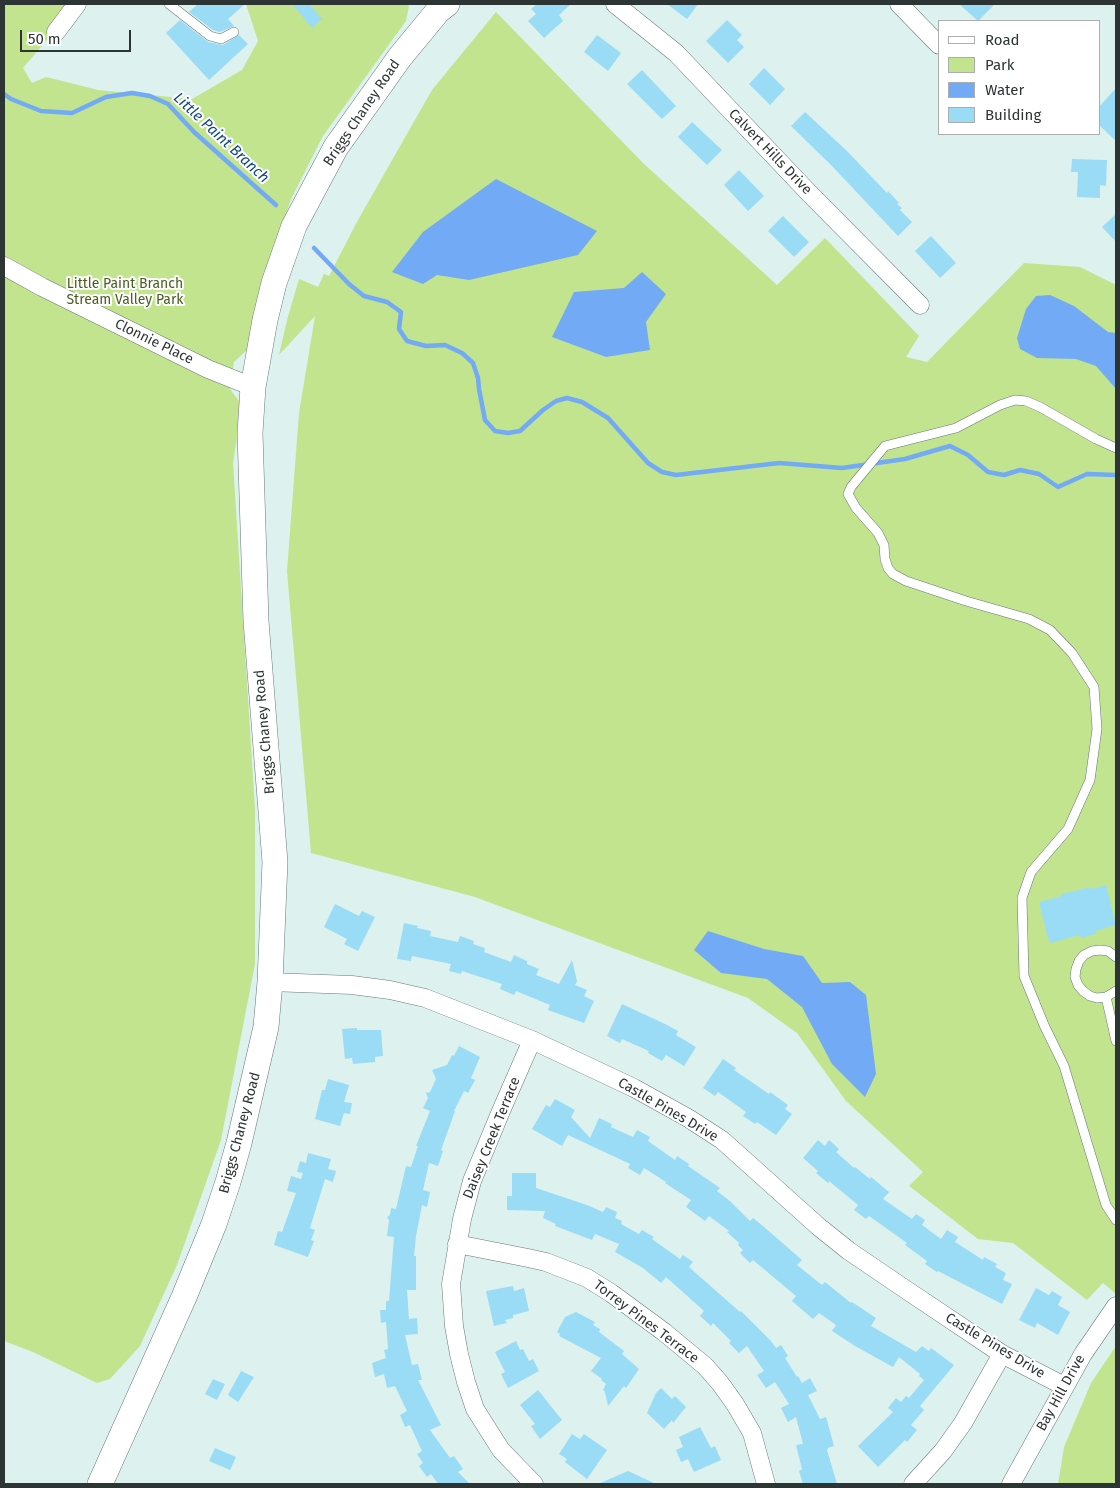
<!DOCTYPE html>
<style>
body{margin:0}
#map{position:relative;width:1120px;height:1488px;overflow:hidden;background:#ddf1ef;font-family:"Fira Sans",sans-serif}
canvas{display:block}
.frame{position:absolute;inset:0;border:5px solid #2c3434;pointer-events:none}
.legend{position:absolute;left:938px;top:20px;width:162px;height:115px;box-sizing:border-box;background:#fff;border:1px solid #abaeae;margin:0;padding:6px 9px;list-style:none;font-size:15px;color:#2c3434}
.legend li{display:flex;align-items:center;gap:10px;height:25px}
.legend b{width:25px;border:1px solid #abaeae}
.scale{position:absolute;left:20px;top:30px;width:111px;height:22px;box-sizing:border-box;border:2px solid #2c3434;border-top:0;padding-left:6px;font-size:15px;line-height:18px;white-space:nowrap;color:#2c3434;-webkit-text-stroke:4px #fff;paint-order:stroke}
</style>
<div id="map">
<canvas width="1120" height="1488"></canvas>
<div class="frame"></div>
<ul class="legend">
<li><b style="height:6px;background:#fff"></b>Road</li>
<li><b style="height:14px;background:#c2e48e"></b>Park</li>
<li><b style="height:14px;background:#72aaf5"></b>Water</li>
<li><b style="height:14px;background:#9adcf5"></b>Building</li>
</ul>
<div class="scale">50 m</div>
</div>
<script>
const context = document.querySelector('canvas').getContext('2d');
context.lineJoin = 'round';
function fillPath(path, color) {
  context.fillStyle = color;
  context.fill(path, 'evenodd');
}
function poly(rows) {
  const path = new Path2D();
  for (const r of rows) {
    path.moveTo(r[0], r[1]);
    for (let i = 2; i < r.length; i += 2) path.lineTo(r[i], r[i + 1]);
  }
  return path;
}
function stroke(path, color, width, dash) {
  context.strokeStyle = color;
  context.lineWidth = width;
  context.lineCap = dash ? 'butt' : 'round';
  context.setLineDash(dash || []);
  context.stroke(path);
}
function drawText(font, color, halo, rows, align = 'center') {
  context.font = font + ' "Fira Sans",sans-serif';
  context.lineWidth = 4;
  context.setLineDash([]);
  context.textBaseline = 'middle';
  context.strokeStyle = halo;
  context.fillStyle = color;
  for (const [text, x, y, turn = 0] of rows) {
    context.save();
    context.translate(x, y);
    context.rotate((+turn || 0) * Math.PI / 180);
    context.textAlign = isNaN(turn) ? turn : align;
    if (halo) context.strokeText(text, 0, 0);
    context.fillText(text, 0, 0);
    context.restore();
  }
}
fillPath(poly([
 [4,4,77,4,23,68,32,83,46,77,98,90,192,99,242,70,258,41,246,4,408,4,409,6,406,21,323,136,291,199,257,304,247,350,234,362,230,389,239,401,239,425,233,463,255,809,255,964,221,1140,177,1265,140,1346,110,1379,97,1383,33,1352,4,1341],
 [496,12,643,163,777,285,825,238,919,336,906,357,927,362,1024,263,1080,267,1116,285,1116,1294,1103,1283,1087,1300,1013,1243,978,1239,909,1186,923,1172,846,1101,797,1033,748,998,475,897,311,853,287,571,299,413,315,316,279,355,287,320,299,279,318,287,324,274,329,276,358,220,432,90],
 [1116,1346,1116,1484,1058,1484,1064,1447,1091,1383]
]), '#c2e48e');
fillPath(poly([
 [496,179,597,231,578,255,469,280,437,275,423,284,392,272,423,232],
 [642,272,666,294,646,322,650,350,606,357,552,337,574,292,624,288],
 [1050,295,1074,306,1108,332,1116,333,1116,389,1096,366,1076,359,1037,358,1020,349,1017,338,1026,309,1036,296],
 [708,931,764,949,803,956,822,983,850,982,866,995,876,1074,865,1097,832,1064,802,1007,767,979,721,973,694,950]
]), '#72aaf5');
stroke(poly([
 [4,94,11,99,41,111,72,113,106,97,132,93,150,96,168,104,194,132,276,205],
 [314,248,349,284,364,296,387,302,401,312,399,329,407,341,426,346,445,345,462,353,473,363,478,378,479,389,485,420,495,431,508,433,520,431,543,410,556,401,567,398,582,402,608,418,648,463,662,472,676,475,779,463,842,468,905,459,950,446,968,455,988,472,1004,475,1020,470,1039,474,1058,487,1087,474,1116,475]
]), '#72aaf5', 4.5);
fillPath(poly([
 [198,4,245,4,228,19,234,26,220,32,213,30,189,12],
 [292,4,309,4,322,19,312,28],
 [537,4,571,4,559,15,563,21,544,38,528,21,536,14,531,9],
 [667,4,698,4,687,19],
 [959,4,995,4,978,21],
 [180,20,208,42,223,45,239,35,248,44,209,80,166,33],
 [727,20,742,35,737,40,744,47,728,63,706,41],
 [597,35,621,53,608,71,584,52],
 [764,68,785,89,770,105,749,84],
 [642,70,676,106,662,119,627,84],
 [1116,88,1116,141,1099,125,1099,107],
 [805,112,847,151,887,193,888,191,899,203,897,204,902,208,900,210,912,222,898,236,832,166,791,126],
 [692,122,722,150,707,165,678,137],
 [1072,159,1107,160,1106,186,1100,185,1100,198,1077,197,1078,172,1071,172],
 [739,170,764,196,748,211,724,185],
 [1116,214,1116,242,1102,227],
 [783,216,809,242,794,257,768,231],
 [931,236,956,263,940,278,915,251],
 [1106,885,1116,925,1096,931,1096,934,1081,938,1080,935,1050,943,1049,939,1048,939,1039,902,1062,896,1062,894,1091,887,1092,889],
 [335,904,359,916,362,911,375,917,358,951,344,944,347,939,324,927],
 [404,923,418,926,417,928,431,931,430,936,458,942,460,936,474,941,473,944,485,948,484,952,511,962,514,955,527,961,527,964,539,969,536,975,559,984,572,960,577,981,575,985,587,990,584,996,594,1001,584,1023,548,1010,550,1005,516,991,514,995,500,989,502,984,462,971,461,974,449,971,451,964,412,956,411,961,397,959],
 [622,1004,665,1024,678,1031,676,1035,696,1047,684,1066,666,1055,662,1061,648,1053,649,1051,622,1039,620,1043,607,1036],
 [357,1028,357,1030,381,1030,383,1056,375,1057,375,1062,353,1064,352,1058,345,1059,342,1029],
 [459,1046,480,1057,471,1078,475,1080,468,1093,464,1091,454,1111,455,1111,441,1150,443,1151,438,1166,429,1163,423,1190,430,1192,427,1207,422,1205,416,1236,414,1256,416,1256,416,1290,407,1290,409,1319,417,1318,418,1334,405,1335,412,1365,418,1364,422,1380,418,1380,441,1425,430,1430,450,1458,454,1456,463,1469,458,1472,470,1484,438,1484,431,1474,427,1477,419,1466,423,1463,417,1454,422,1451,410,1425,405,1427,400,1415,407,1411,395,1386,387,1388,384,1374,375,1377,372,1363,386,1358,384,1350,388,1349,386,1322,381,1323,380,1310,386,1310,386,1301,389,1301,394,1237,387,1236,389,1220,387,1217,390,1215,391,1208,396,1209,406,1166,411,1167,418,1146,416,1146,430,1111,423,1108,428,1098,426,1093,430,1092,436,1079,432,1070,447,1065,452,1055,454,1056],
 [723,1059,736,1068,734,1070,769,1094,770,1092,788,1105,785,1109,792,1114,776,1135,757,1122,755,1124,743,1116,746,1112,718,1092,715,1096,703,1088],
 [328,1079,349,1085,344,1102,352,1103,350,1114,344,1113,340,1126,315,1119,322,1090,325,1090],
 [555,1099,575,1110,571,1117,590,1138,599,1118,612,1124,611,1127,633,1137,637,1130,650,1137,648,1141,675,1160,677,1156,689,1164,688,1166,720,1188,717,1191,731,1202,750,1221,753,1218,763,1226,802,1260,797,1265,822,1285,825,1282,851,1303,852,1302,876,1318,871,1326,916,1352,922,1346,929,1351,931,1348,954,1365,920,1406,924,1410,911,1425,917,1430,907,1442,905,1440,878,1467,858,1446,893,1412,888,1408,896,1398,901,1402,906,1396,909,1398,924,1380,919,1376,920,1374,899,1357,893,1367,855,1346,832,1331,836,1325,819,1313,813,1319,792,1301,796,1296,753,1260,750,1263,740,1253,743,1250,738,1245,739,1243,727,1232,729,1231,709,1216,705,1221,686,1207,691,1200,665,1183,666,1182,644,1168,640,1175,628,1168,630,1164,568,1135,562,1146,532,1129,546,1105,550,1107],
 [818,1140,825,1146,829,1140,839,1149,836,1152,854,1168,855,1167,870,1179,871,1177,889,1192,883,1199,912,1219,916,1214,925,1220,922,1225,941,1239,947,1230,958,1237,955,1242,983,1260,984,1257,997,1264,995,1267,1006,1273,1003,1280,1012,1284,1002,1304,938,1271,937,1272,925,1264,927,1261,905,1245,907,1243,869,1216,866,1219,854,1210,858,1205,829,1181,828,1183,816,1173,818,1171,803,1158],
 [308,1153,331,1159,328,1169,336,1171,333,1182,325,1179,310,1228,315,1230,311,1240,314,1241,308,1257,274,1245,278,1231,282,1232,296,1193,287,1191,291,1176,301,1179,303,1173,297,1172,300,1161,306,1163],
 [512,1173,536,1173,536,1188,587,1205,603,1212,606,1207,617,1212,615,1218,622,1221,621,1224,639,1234,642,1230,654,1237,652,1239,680,1259,683,1255,693,1262,689,1267,740,1312,741,1311,771,1341,776,1348,781,1345,788,1356,785,1358,797,1377,798,1376,802,1383,810,1378,817,1391,808,1395,820,1419,826,1417,834,1446,828,1448,827,1450,837,1484,803,1484,799,1471,802,1469,796,1445,803,1444,796,1417,788,1422,781,1408,789,1404,775,1382,766,1388,757,1375,764,1371,747,1346,739,1353,729,1343,731,1341,713,1323,711,1326,700,1316,704,1311,666,1277,661,1283,643,1268,615,1252,619,1244,595,1234,592,1240,555,1226,556,1224,543,1218,545,1211,507,1210,507,1196,512,1196],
 [513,1286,514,1291,524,1288,529,1311,513,1315,513,1318,505,1320,507,1323,494,1326,486,1291],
 [1036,1288,1049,1295,1052,1291,1062,1297,1058,1305,1070,1312,1058,1335,1037,1323,1035,1328,1019,1320],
 [576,1312,595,1322,593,1325,600,1329,599,1332,624,1351,622,1354,639,1369,626,1388,624,1386,608,1406,605,1392,603,1390,606,1384,601,1380,602,1379,591,1371,601,1358,559,1336,560,1334,557,1332,565,1317],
 [516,1341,520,1350,523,1349,529,1361,533,1359,539,1371,508,1388,501,1374,505,1372,495,1352],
 [241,1371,254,1377,238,1402,228,1395],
 [213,1379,225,1384,217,1400,205,1394],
 [661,1388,672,1399,675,1396,686,1407,673,1423,672,1420,664,1429,647,1413,656,1393],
 [538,1390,562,1420,540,1439,531,1426,535,1424,520,1405],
 [700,1427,711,1448,715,1446,721,1460,694,1472,688,1459,681,1462,676,1450,683,1447,679,1437],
 [572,1434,580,1439,584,1434,607,1450,587,1479,565,1462,567,1459,559,1454],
 [215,1448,236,1457,230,1470,209,1461],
 [628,1471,656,1484,598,1484]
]), '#9adcf5');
const lane = poly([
 [169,4,210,36,221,39,234,32],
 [1116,448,1096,439,1040,407,1026,401,1015,400,1000,405,956,428,885,446,851,487,848,494,856,508,878,533,884,545,885,559,888,568,893,574,906,581,966,601,1029,619,1050,630,1072,653,1094,687,1097,729,1090,780,1068,829,1031,872,1022,898,1024,976,1044,1025,1064,1066,1106,1205,1116,1220],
 [1116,957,1108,951,1100,950,1092,951,1084,955,1079,961,1076,969,1075,977,1078,985,1083,991,1090,996,1097,998,1106,997,1116,991],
 [1106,997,1116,1041]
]);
const street = poly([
 [615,4,676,53,810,194,920,305],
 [899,4,939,45],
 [56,32,77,4],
 [4,266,42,287,208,369,253,387],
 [270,982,352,985,390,990,425,998,532,1040,634,1088,688,1118,722,1140,819,1227,849,1251,902,1287,1002,1354,1064,1386],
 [532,1040,501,1111,472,1181,462,1219,451,1284,454,1326,459,1354,466,1382,475,1409,501,1450,534,1484],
 [457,1244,528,1258,546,1262,587,1278,611,1293,664,1332,705,1366,720,1383,735,1404,752,1433,766,1484],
 [913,1484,943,1451,963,1423,1002,1354],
 [1011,1484,1083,1354,1116,1306]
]);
const secondary = poly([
 [100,1484,184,1297,214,1224,228,1182,239,1143,266,1027,270,982,275,862,256,621,250,433,253,387,265,320,274,283,294,226,336,147,400,57,438,11,447,4]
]);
stroke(lane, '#677978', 10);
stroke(street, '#677978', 19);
stroke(secondary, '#677978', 26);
stroke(lane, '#fff', 9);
stroke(street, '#fff', 18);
stroke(secondary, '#fff', 25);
drawText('14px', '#2c3434', '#fff', [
 ["Briggs Chaney Road",362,113,-56],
 ["Calvert Hills Drive",770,152,46],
 ["Clonnie Place",154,342,26],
 ["Briggs Chaney Road",265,732,-95],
 ["Castle Pines Drive",668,1110,30],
 ["Briggs Chaney Road",240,1133,-75],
 ["Daisey Creek Terrace",492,1138,-68],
 ["Torrey Pines Terrace",646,1322,37],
 ["Castle Pines Drive",995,1346,31],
 ["Bay Hill Drive",1061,1393,-61]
]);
drawText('14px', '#485e1f', '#fff', [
 ["Little Paint Branch",125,284],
 ["Stream Valley Park",125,300]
]);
drawText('italic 15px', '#0e4688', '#fff', [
 ["Little Paint Branch",221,138,43]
]);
</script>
